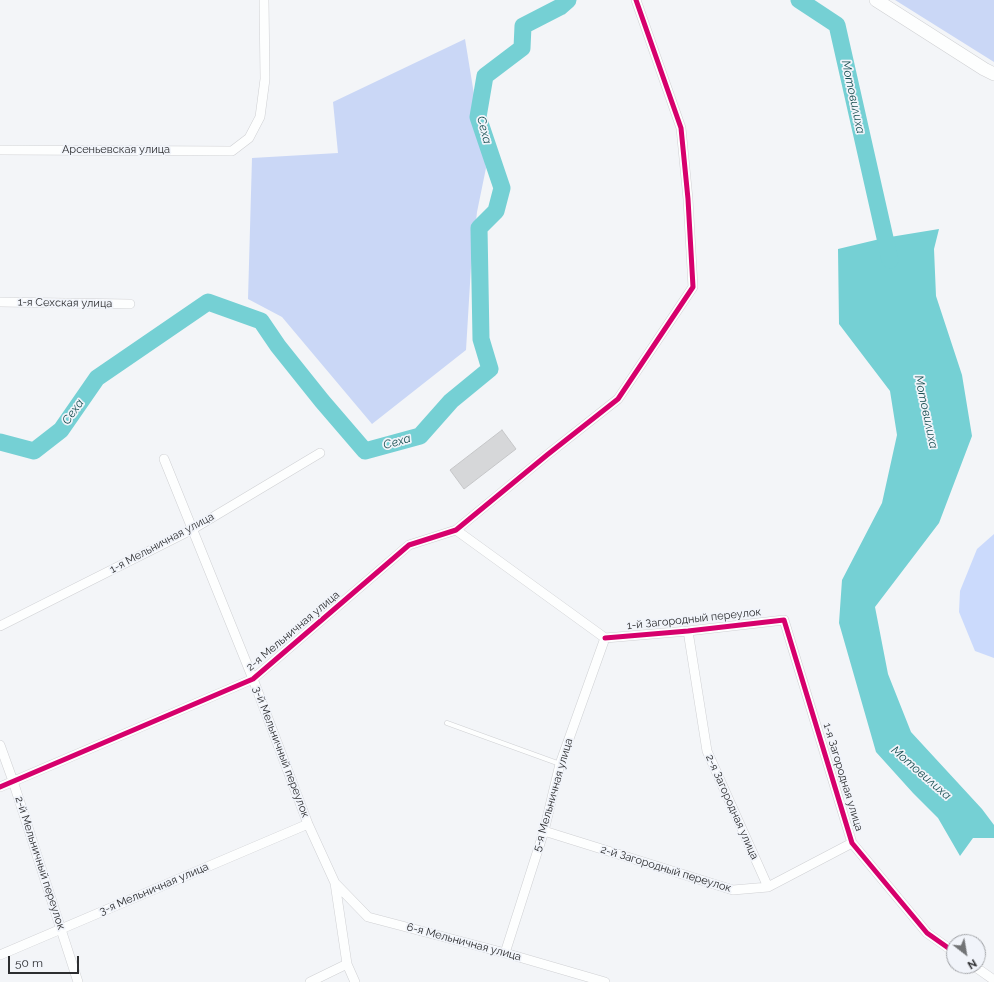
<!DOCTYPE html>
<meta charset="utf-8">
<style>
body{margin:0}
#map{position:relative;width:994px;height:982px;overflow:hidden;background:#f3f5f8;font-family:Raleway,sans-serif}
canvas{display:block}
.north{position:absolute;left:946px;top:934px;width:40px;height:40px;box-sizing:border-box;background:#f1f4fa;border:1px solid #a3a5a9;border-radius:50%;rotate:149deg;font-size:11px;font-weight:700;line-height:16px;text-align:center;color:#2d2e30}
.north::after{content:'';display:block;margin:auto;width:14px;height:18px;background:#727476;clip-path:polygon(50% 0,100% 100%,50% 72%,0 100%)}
.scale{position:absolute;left:8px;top:956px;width:71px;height:18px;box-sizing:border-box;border:2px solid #2d2e30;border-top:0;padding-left:5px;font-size:12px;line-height:14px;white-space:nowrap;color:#2d2e30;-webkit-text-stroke:3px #f1f4fa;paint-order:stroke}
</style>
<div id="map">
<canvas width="994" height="982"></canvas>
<div class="north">N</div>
<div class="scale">50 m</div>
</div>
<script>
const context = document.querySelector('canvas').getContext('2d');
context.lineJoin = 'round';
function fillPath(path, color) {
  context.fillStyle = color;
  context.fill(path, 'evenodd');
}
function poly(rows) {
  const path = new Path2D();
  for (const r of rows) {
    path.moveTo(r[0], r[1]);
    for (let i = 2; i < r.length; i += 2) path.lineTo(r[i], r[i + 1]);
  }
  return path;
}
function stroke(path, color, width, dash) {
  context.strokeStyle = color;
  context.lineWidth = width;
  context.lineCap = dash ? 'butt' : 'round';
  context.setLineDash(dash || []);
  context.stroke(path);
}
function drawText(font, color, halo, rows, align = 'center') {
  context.font = font + ' Raleway,sans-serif';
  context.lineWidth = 3.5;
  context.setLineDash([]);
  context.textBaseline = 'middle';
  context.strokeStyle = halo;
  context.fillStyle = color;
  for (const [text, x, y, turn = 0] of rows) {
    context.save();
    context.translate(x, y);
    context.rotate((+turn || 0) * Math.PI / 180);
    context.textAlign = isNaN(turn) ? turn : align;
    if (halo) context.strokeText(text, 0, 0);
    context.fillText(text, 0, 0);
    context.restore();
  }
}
fillPath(poly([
 [895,0,994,0,994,62],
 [465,39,486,168,477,212,471,267,466,350,372,424,282,317,248,299,252,158,338,153,333,102]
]), '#cad7f6');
fillPath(poly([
 [994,534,994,658,975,651,959,612,960,591,977,549]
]), '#cbdafc');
fillPath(poly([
 [939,229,934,249,936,296,962,375,972,436,939,523,875,607,888,674,911,732,982,809,994,825,994,838,973,838,960,856,938,818,913,793,876,752,839,623,842,580,882,503,897,435,890,391,839,324,838,249,884,238]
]), '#75d0d4');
stroke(poly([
 [799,0,837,25,890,260],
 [0,442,34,451,61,430,97,378,208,302,261,321,278,346,322,401,365,451,420,436,451,401,490,369,481,339,479,228,496,211,502,188,478,117,485,76,522,48,523,26,560,7,568,0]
]), '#75d0d4', 17);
const building = poly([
 [502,430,516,449,464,489,450,470,502,430]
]);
fillPath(building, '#d6d7d9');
stroke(building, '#c5c6c8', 1);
const lane = poly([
 [447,723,560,764]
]);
const street = poly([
 [0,150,232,151,249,138,260,117,265,79,264,0],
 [0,302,130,304],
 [164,459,253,679,308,824,335,883,347,964,355,982],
 [456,530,605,638],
 [0,626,193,529,320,453],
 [688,631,707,751,768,887],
 [605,638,688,631,784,620,852,843,927,933,954,952],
 [0,745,13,781,78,982],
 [0,787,253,679,409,545,456,530,547,455,618,399,693,287,688,199,681,128,636,0],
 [544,831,733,890,768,887,852,843],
 [335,883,368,917,505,953,605,982],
 [505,953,544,831,560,764,605,638],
 [0,955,308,824],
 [974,966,994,980],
 [310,982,347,964]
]);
const secondary = poly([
 [876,0,984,69,994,74]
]);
stroke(lane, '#cfd0d3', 5.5);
stroke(street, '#cfd0d3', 10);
stroke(secondary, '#cfd0d3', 14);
stroke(lane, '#fdfefe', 4.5);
stroke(street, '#fdfefe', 9);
stroke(secondary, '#fdfefe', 13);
stroke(poly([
 [605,638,688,631,784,620,852,843,927,933,954,952],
 [0,787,253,679,409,545,456,530,547,455,618,399,693,287,688,199,681,128,636,0]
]), '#d6006c', 5);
drawText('11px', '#2d2e30', '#f1f4fa', [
 ["Арсеньевская улица",116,150],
 ["1-я Сехская улица",65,303,1],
 ["1-я Мельничная улица",162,543,-28],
 ["1-й Загородный переулок",694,619,-6],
 ["2-я Мельничная улица",293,631,-40],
 ["3-й Мельничный переулок",281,752,69],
 ["1-я Загородная улица",843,777,73],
 ["5-я Мельничная улица",553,795,-74],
 ["2-я Загородная улица",732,807,66],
 ["2-й Мельничный переулок",40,863,72],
 ["2-й Загородный переулок",666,869,17],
 ["3-я Мельничная улица",154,889,-23],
 ["6-я Мельничная улица",464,942,15]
]);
drawText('italic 12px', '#1a5052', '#f1f4fa', [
 ["Мотовилиха",853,97,78],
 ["Сеха",484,130,75],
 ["Сеха",73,412,-55],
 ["Мотовилиха",926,412,78],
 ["Сеха",397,442,-16],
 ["Мотовилиха",921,773,41]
]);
</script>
